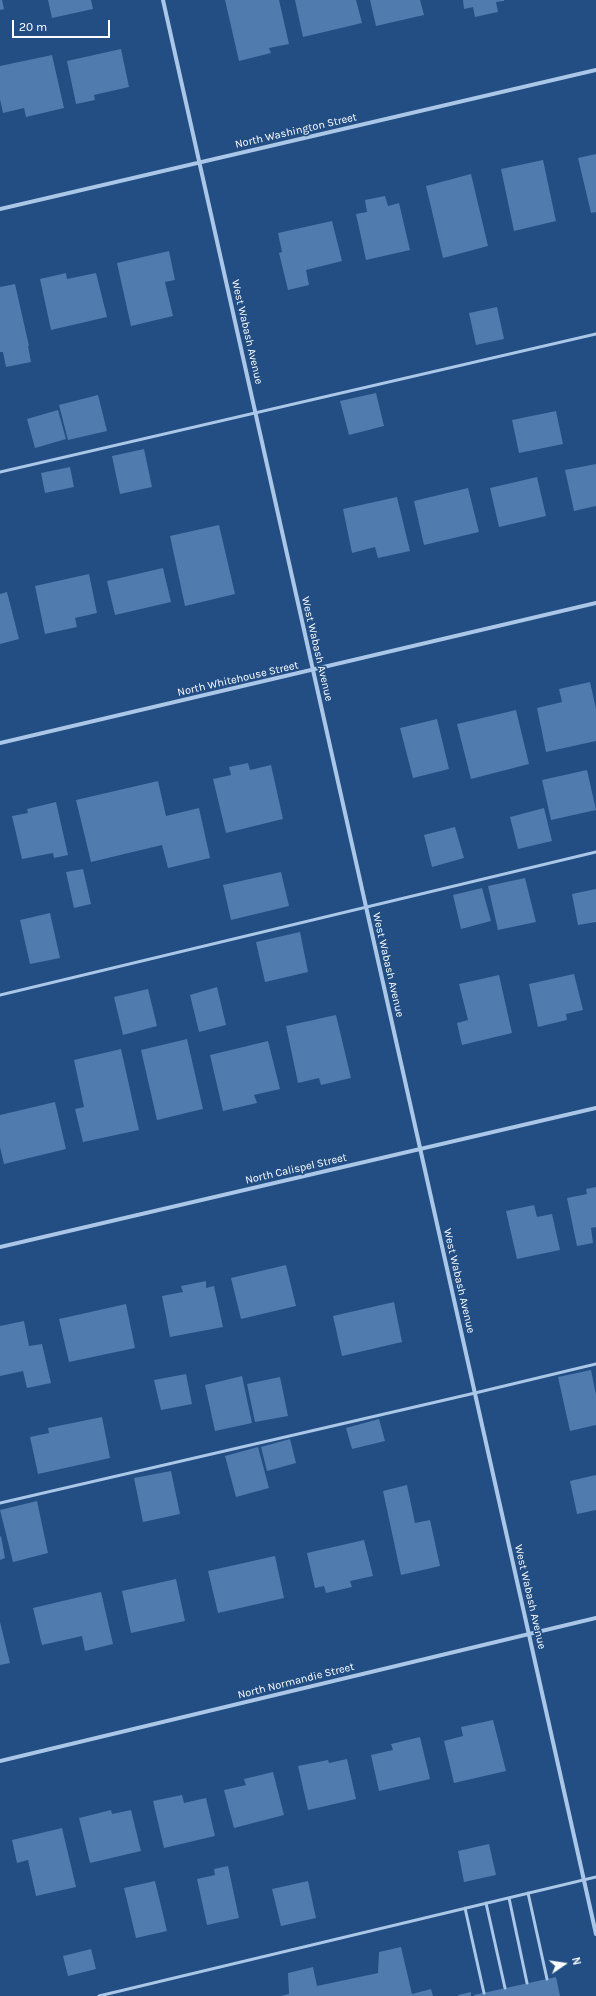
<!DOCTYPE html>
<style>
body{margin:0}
#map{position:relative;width:596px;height:1996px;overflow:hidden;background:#224e84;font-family:Karla,sans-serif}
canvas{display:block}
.north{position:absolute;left:544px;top:1944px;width:40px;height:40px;-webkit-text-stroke:3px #224e84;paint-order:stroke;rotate:77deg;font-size:11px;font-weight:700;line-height:16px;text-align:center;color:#fff}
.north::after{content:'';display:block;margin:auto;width:14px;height:18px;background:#fff;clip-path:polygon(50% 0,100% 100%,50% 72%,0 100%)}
.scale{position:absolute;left:12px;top:20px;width:98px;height:18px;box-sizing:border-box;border:2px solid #fff;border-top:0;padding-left:5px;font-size:12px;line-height:14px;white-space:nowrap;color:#fff;-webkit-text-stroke:3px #224e84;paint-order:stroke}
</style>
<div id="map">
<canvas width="596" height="1996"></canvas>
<div class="north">N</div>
<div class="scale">20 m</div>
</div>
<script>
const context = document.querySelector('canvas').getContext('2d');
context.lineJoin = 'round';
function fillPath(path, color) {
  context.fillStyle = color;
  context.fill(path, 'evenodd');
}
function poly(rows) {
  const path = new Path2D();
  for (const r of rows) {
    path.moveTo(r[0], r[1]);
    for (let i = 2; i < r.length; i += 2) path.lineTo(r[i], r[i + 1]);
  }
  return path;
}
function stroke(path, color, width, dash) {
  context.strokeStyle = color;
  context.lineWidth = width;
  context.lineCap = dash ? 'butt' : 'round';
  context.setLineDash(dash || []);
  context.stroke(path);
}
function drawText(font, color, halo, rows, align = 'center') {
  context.font = font + ' Karla,sans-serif';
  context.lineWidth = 3.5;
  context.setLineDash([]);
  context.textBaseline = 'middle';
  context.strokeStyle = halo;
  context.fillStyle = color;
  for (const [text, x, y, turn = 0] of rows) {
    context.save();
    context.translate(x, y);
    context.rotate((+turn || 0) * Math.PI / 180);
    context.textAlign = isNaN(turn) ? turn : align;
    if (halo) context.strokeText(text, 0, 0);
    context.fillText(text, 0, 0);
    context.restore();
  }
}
fillPath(poly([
 [0,0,2,0,4,9,0,10],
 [48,0,91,0,93,9,52,18],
 [225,0,279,0,289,44,269,48,271,53,239,61],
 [295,0,356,0,362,23,303,37],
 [370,0,420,0,424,15,376,26],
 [463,0,504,0,504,1,496,2,498,12,475,17,473,7,464,9],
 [121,49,129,87,94,95,95,100,76,104,67,61],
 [52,55,64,108,26,117,24,108,3,113,0,99,0,66],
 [596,154,596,212,591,213,578,158],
 [543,160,556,221,514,231,501,169],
 [471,174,488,246,443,258,426,186],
 [385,196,388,206,399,203,410,250,366,260,356,214,367,212,365,200],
 [332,221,342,261,306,270,309,285,288,290,279,253,282,252,278,233],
 [169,251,175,280,165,282,173,316,131,326,117,263],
 [66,273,67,279,96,273,107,317,51,330,40,279],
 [15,284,29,346,28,346,31,362,6,367,3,352,0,352,0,287],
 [497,307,504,339,476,345,469,313],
 [376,393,384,426,349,435,340,401],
 [98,395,107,431,68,440,59,405],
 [58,410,66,439,35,448,27,419],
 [556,411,563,444,519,453,512,420],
 [144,449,152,487,120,494,112,456],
 [596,464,596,506,574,511,565,470],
 [70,467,74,487,45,493,41,473],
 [537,477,546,516,499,527,490,488],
 [468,488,479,532,424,545,414,501],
 [397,497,410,551,378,558,375,547,352,553,343,509],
 [219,525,235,594,185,606,170,536],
 [163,568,171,602,115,615,107,581],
 [89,574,97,613,75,618,77,627,45,634,35,586],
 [7,592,19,639,0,644,0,594],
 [590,682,596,709,596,741,546,752,537,708,562,702,559,689],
 [516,710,529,764,471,779,457,724],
 [437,719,449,769,413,778,400,728],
 [248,763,250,770,271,765,283,819,226,833,213,779,231,775,229,767],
 [587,770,596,810,551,820,542,780],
 [158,781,166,816,199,808,210,858,168,868,162,845,91,862,76,800],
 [56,802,68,855,54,858,53,853,22,859,12,816,28,813,27,809],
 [544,808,552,841,518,849,510,817],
 [455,827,464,858,432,867,424,835],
 [83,869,91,904,74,908,66,872],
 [281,872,289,906,231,920,223,885],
 [525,878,536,922,498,930,488,886],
 [482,888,491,921,461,929,453,895],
 [596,889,596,922,578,925,572,894],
 [50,913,60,958,30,964,20,920],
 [300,932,308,972,265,982,256,942],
 [574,974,583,1010,566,1014,567,1020,538,1027,529,984],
 [499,975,512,1033,462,1045,457,1023,468,1020,459,984],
 [217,987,226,1025,199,1032,190,995],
 [148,989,157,1026,123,1035,114,997],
 [336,1015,351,1078,321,1085,319,1078,298,1083,286,1026],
 [187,1039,203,1109,157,1120,141,1050],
 [268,1041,280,1089,254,1095,257,1103,223,1111,210,1055],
 [121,1049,139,1130,83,1142,75,1109,84,1107,74,1060],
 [55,1102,66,1149,4,1164,0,1147,0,1115],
 [596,1187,596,1227,591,1228,593,1243,577,1246,567,1198,587,1194,586,1189],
 [534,1205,537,1217,552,1214,560,1250,517,1259,506,1211],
 [286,1265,296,1306,241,1319,231,1278],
 [206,1281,206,1288,214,1286,223,1327,170,1337,162,1296,183,1292,181,1286],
 [394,1302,402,1342,342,1356,333,1316],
 [126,1304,135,1348,69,1362,59,1319],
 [24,1321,29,1346,42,1344,51,1383,27,1388,23,1371,0,1376,0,1326],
 [591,1370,596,1395,596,1425,570,1431,558,1377],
 [186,1374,192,1404,161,1410,154,1380],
 [242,1376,252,1423,215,1431,205,1385],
 [280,1377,288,1416,255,1422,247,1384],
 [102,1417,110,1458,38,1474,30,1437,49,1433,48,1428],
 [379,1419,385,1441,352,1449,346,1428],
 [290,1439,296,1463,267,1471,261,1447],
 [258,1447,269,1488,236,1497,225,1456],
 [171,1471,180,1514,143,1522,134,1478],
 [596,1475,596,1510,577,1514,570,1481],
 [407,1485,415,1523,430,1520,440,1566,401,1575,383,1491],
 [37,1501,48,1553,13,1562,0,1510],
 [1,1536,5,1558,0,1560,0,1537],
 [364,1540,373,1576,350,1581,352,1587,326,1593,324,1586,315,1588,307,1553],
 [275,1556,284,1598,218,1613,208,1571],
 [176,1579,185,1621,131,1633,122,1591],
 [101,1592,113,1644,85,1651,82,1636,42,1645,33,1608],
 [0,1622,10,1663,0,1665],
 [493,1720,506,1771,454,1783,444,1741,463,1736,461,1727],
 [420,1737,430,1779,379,1791,371,1755,393,1750,391,1744],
 [347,1759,356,1799,308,1810,298,1766,328,1760,329,1763],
 [273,1772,284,1815,234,1828,224,1790,246,1785,244,1779],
 [182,1795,184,1803,206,1798,215,1836,164,1848,153,1801],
 [111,1810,112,1814,131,1810,141,1851,90,1863,79,1818],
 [62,1828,76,1887,36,1896,28,1860,17,1863,12,1840],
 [489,1844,496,1875,464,1882,458,1851],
 [228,1866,239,1918,207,1925,197,1879,215,1875,214,1869],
 [155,1881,167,1931,136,1938,124,1888],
 [308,1881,316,1918,281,1926,272,1889],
 [401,1947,412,1994,431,1989,433,1996,281,1996,289,1994,288,1973,313,1967,317,1986,378,1973,379,1952],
 [91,1949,96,1969,68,1976,63,1956],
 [556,1977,560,1996,474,1996,474,1995],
 [471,1992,471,1996,458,1996,458,1995]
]), '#4f7bae');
stroke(poly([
 [0,472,596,334],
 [0,995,596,852],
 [0,1503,475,1393,596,1364],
 [528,1893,547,1979],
 [509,1898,527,1983],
 [486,1903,505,1988],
 [465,1908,484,1993],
 [99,1996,596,1877]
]), '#abc7e8', 3);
stroke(poly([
 [163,0,596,1934],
 [0,209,596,70],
 [0,743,596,603],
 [0,1247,596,1108],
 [0,1761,596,1618]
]), '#abc7e8', 4);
drawText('11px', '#fff', '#224e84', [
 ["North Washington Street",296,131,-13],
 ["West Wabash Avenue",247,332,77],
 ["West Wabash Avenue",317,649,77],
 ["North Whitehouse Street",238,679,-13],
 ["West Wabash Avenue",388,965,77],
 ["North Calispel Street",296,1169,-13],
 ["West Wabash Avenue",459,1281,77],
 ["West Wabash Avenue",530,1597,77],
 ["North Normandie Street",296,1681,-14]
]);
</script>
